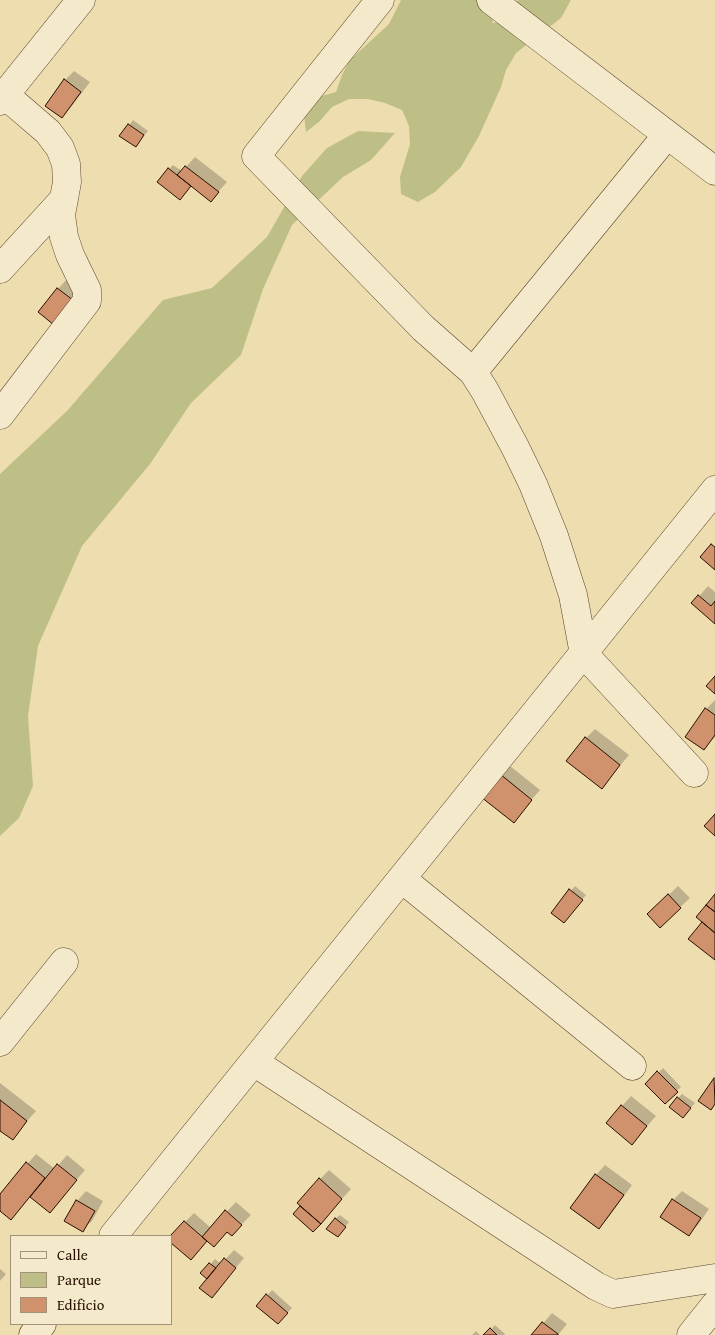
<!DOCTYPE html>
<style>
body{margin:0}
#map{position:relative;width:715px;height:1335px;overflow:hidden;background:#eeddaf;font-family:"Gentium Book Plus",serif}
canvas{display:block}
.legend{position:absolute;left:10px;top:1235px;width:162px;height:90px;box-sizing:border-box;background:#f4e9cb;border:1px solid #a2927a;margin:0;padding:6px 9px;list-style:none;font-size:15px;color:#281001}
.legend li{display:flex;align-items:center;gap:10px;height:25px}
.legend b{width:25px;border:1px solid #a2927a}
</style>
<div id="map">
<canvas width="715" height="1335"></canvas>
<ul class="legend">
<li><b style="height:6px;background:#f4e9cb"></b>Calle</li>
<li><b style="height:14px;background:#bebf87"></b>Parque</li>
<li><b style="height:14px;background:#d0916d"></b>Edificio</li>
</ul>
</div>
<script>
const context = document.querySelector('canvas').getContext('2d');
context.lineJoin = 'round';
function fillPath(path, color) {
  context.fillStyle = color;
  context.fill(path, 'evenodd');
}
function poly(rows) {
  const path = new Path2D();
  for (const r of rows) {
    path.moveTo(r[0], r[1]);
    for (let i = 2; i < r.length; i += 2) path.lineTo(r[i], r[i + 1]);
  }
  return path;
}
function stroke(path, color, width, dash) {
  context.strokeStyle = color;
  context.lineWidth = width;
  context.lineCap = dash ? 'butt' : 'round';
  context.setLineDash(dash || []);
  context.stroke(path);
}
fillPath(poly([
 [401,0,500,0,492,23,509,20,518,0,571,0,561,18,516,53,506,70,501,87,479,136,461,167,435,192,418,202,401,194,400,177,410,144,409,126,402,110,385,103,368,99,349,99,332,107,320,121,306,132,304,115,311,99,336,92,342,75,350,60,389,24],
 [358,131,395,133,371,160,343,177,292,225,263,289,241,355,191,403,150,464,82,546,38,646,28,716,33,786,19,818,0,836,0,474,67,411,163,300,212,288,267,237,302,176,327,148]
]), '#bebf87');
fillPath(poly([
 [74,71,90,82,71,107,62,117,65,80],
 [133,120,148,131,135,146,121,136],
 [195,157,227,182,211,200,191,185,184,194,169,169,173,165,182,171],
 [67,279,82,290,64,314,58,289],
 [708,586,715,592,715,622,693,603],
 [715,700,715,737,704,748,706,709],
 [595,729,629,755,602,787,586,738],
 [510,766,540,790,513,821,501,775],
 [575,886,586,895,568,917,552,912],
 [678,886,690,898,660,926,649,914],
 [663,1068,681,1087,665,1102,647,1084],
 [0,1083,36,1111,12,1138,0,1129],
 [682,1094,695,1103,687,1112,678,1098],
 [631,1096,656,1116,632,1143,607,1123],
 [36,1154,55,1169,67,1155,85,1170,50,1211,31,1196,11,1218,0,1209,0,1196],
 [605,1165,632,1185,608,1218,598,1228,571,1208,596,1175],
 [329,1170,351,1189,313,1230,294,1214,320,1179],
 [86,1191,103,1201,92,1221,82,1230,65,1220,77,1201],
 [682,1191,709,1209,698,1225,688,1234,673,1200],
 [236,1202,251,1215,241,1225,207,1240,200,1249,185,1222,194,1213,211,1228],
 [340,1215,349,1222,342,1231,335,1219],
 [234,1250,244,1258,212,1296,209,1278,202,1273,215,1259,221,1264],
 [0,1269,6,1274,0,1281],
 [272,1290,292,1308,282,1318,258,1306],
 [552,1313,567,1324,558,1335,533,1335],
 [495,1325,505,1334,504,1335,485,1335],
 [476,1331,480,1335,472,1335]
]), '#0003');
const building = poly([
 [64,79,81,92,62,118,45,106,64,79],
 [128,124,144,135,136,147,119,136,128,124],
 [185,166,219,192,211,202,177,175,185,166],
 [168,168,191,186,180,200,157,182,168,168],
 [57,288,73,300,54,325,38,312,57,288],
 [711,544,715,547,715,570,700,557,711,544],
 [698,595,711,606,715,601,715,624,691,603,698,595],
 [715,676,715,694,706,686,715,676],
 [705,708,715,715,715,735,704,750,685,737,705,708],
 [585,737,620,765,602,789,566,761,585,737],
 [500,774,532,800,514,823,481,797,500,774],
 [715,814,715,836,704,826,715,814],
 [569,889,583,900,564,923,551,913,569,889],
 [668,894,681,908,660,928,647,914,668,894],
 [715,894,715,912,706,905,715,894],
 [706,905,715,912,715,933,696,917,706,905],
 [702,922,715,933,715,960,688,939,702,922],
 [657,1071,678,1092,665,1104,645,1084,657,1071],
 [714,1078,715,1104,711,1110,698,1101,714,1078],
 [677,1097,691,1108,683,1118,669,1107,677,1097],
 [0,1100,27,1121,13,1140,0,1131,0,1100],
 [621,1105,647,1126,632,1145,606,1123,621,1105],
 [26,1162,45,1178,11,1220,0,1211,0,1194,26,1162],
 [57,1164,77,1180,50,1213,30,1197,57,1164],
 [595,1174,624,1195,599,1229,570,1208,595,1174],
 [319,1178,342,1199,321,1224,297,1203,319,1178],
 [672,1199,701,1218,689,1236,660,1217,672,1199],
 [76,1200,95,1211,83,1232,64,1221,76,1200],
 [300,1206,321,1224,313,1232,293,1214,300,1206],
 [225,1210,242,1225,232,1236,227,1232,214,1247,202,1237,225,1210],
 [335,1218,346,1227,338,1237,326,1229,335,1218],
 [184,1221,207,1241,191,1260,171,1243,170,1236,184,1221],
 [224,1258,236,1268,212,1298,199,1288,224,1258],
 [209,1263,216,1268,207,1279,200,1273,209,1263],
 [266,1294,288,1313,278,1324,256,1306,266,1294],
 [542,1322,558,1334,558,1335,531,1335,542,1322],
 [490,1328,497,1335,483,1335,490,1328]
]);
fillPath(building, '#d0916d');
stroke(building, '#281001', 1);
const minor = poly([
 [380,0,256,156,423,328,473,372,485,391,515,447,533,484,554,536,573,595,584,654,694,773],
 [491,0,715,171],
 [0,101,81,0],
 [0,269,64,199],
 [473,372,667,135],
 [0,415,87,301,87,290,70,255,64,237,61,215,67,182,66,164,60,148,48,132,5,95],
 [402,879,632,1066],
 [0,1042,64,962],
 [254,1062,596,1286,613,1294,715,1278],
 [113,1236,715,490],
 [33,1335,42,1324],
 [691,1335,715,1305]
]);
stroke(minor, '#5a432c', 29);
stroke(minor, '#f4e9cb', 28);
</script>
